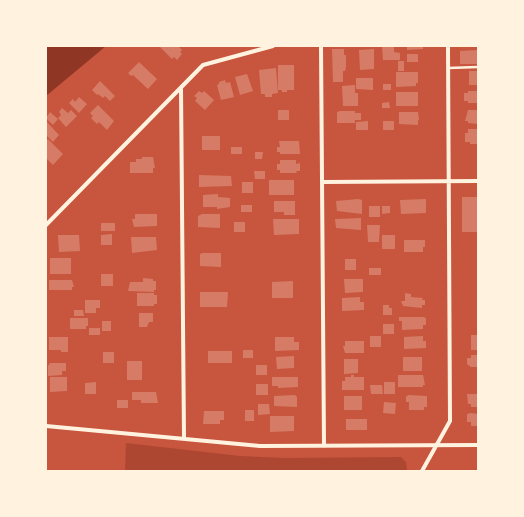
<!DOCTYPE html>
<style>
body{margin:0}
#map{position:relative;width:524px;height:517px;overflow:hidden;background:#c8553d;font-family:"Sofia Sans Condensed",sans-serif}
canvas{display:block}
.frame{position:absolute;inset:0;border:47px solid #fff3e0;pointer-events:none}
</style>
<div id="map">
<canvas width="524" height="517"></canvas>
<div class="frame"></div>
</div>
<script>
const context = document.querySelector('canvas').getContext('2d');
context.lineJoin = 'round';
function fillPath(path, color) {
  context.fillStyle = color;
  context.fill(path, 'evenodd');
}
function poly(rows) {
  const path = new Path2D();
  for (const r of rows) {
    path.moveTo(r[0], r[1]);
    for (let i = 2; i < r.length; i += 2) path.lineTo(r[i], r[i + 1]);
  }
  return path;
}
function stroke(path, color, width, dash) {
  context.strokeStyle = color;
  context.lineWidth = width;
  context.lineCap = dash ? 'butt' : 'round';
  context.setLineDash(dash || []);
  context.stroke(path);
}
fillPath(poly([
 [126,443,240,456,284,458,401,457,406,462,407,471,125,471]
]), '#ae4732');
fillPath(poly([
 [46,46,106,46,46,96]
]), '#8f3625');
fillPath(poly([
 [159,46,178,46,182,50,180,52,182,54,177,60,174,57,172,59],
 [382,46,394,46,394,52,400,53,400,60,383,60],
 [407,46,423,46,423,49,407,50],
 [332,49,344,49,344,55,346,55,346,67,345,71,343,71,343,82,333,82],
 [374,49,374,69,360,70,359,50],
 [478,50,478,64,460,64,460,51],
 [407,54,418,54,418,62,407,62],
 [398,61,404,61,404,71,398,71],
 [139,62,157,79,148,89,133,75,131,76,128,73],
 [278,65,294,65,294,90,287,90,287,92,282,92,282,90,278,90],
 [276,68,278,93,272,94,272,97,265,97,265,94,261,94,259,70],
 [469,71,478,71,478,85,469,85],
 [396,72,418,72,418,83,416,83,416,86,396,87],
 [247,74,253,91,240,95,235,77],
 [356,78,373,78,373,90,356,89],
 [225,80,226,83,230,82,234,97,221,100,217,85,219,84,219,82],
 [100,81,115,96,110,101,105,96,103,98,98,94,97,95,92,90],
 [383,84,391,84,391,90,383,90],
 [355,85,355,93,358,93,358,106,343,106,342,86],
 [199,91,202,93,204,91,214,100,205,110,195,101,197,98,194,96],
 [468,91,478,91,478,103,468,103,468,101,464,101,464,93,468,93],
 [396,92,418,92,418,106,396,106],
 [79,97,87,104,79,113,69,103,73,99,75,102],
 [389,102,390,108,382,108,382,103],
 [98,105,114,121,107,130,99,122,97,124,91,118,93,116,90,113],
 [62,108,68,113,71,110,77,116,66,127,58,118,61,115,59,112],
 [278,110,289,110,289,120,278,120],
 [468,110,478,110,478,124,468,123,468,121,465,121],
 [340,111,355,111,355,113,361,113,361,120,355,120,355,123,337,123,337,112],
 [50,112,58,119,53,125,46,118],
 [399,112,418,112,419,120,418,120,418,125,399,124],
 [46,121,59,135,53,142,46,135],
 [368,121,368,130,356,130,356,122],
 [383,121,394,121,394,130,383,130],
 [468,129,478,129,478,144,470,144,470,142,465,142,465,133,468,133],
 [202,136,220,136,220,150,202,150],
 [48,139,63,154,53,165,46,158,46,142],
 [279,141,299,141,300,154,280,154,280,152,277,152,277,147,280,147],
 [231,147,242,147,242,154,231,154],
 [255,152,263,152,262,159,255,159],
 [142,157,153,157,155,168,153,168,153,173,130,173,130,162,136,162,136,159,142,159],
 [280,160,296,160,296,164,300,163,300,171,296,171,297,173,280,173,280,170,277,170,277,164,280,164],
 [254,171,265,171,265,179,255,179],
 [199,175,231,176,232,186,199,187],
 [269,180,294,180,294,195,269,195],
 [242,182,253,182,253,193,242,193],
 [218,194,218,197,230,198,230,207,217,209,217,207,203,207,203,195],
 [462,197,478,197,478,232,462,232],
 [358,199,362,200,362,214,337,211,336,201],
 [426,199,426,213,401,214,400,200],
 [274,201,295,201,295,215,284,215,284,212,274,212],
 [241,205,252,205,252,212,241,212],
 [369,206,380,206,380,217,369,217],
 [382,206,390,206,390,213,382,214],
 [135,214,157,214,157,226,134,227,132,219,135,219],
 [202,214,220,214,220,228,198,227,198,216],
 [361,218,361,230,336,228,335,219],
 [273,219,299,219,299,234,274,235],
 [234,222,245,222,245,232,234,232],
 [101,223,115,223,115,231,101,231],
 [367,225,380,225,379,242,368,242],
 [112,234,112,245,101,245,101,235],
 [58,235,79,235,80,251,59,252],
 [382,235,395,235,395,249,382,249],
 [131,237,156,237,157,250,132,253],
 [404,240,425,240,425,247,423,247,423,252,404,252],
 [203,253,221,253,221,267,200,266,200,254],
 [50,258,71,258,71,274,50,274],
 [345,259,356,259,356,270,345,270],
 [369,268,381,268,381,275,369,275],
 [101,274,113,274,113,286,101,286],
 [143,278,153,279,153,281,156,281,156,290,154,290,154,292,128,291,130,282,143,282],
 [344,279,363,279,363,292,345,293],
 [49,280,72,280,74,287,72,287,72,290,49,290],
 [293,281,293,298,272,298,272,282],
 [200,292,228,292,227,307,200,307],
 [137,293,154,293,154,295,157,295,157,304,154,304,154,306,137,306],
 [405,293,411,294,411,297,423,298,422,300,425,300,425,305,422,305,422,308,403,306,401,301,405,301],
 [360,297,360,302,364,302,364,310,342,311,342,298],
 [85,300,100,300,100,308,96,308,96,313,85,313],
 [383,305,389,305,389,308,392,308,392,315,383,315],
 [74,310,83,310,84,316,74,316],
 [139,313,153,313,153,322,149,322,147,327,139,327],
 [399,317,423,317,426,318,426,325,423,325,423,329,402,330,402,321,399,321],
 [70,318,88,318,88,326,86,326,86,329,70,329],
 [102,321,111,321,111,331,102,331],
 [383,324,394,324,394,334,383,334],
 [89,328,100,328,100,335,89,335],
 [471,335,478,335,477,350,471,350],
 [370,336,381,336,381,347,370,347],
 [423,336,423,341,426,341,426,348,404,349,404,337],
 [49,337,68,337,68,352,61,352,61,350,49,350],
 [275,337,294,337,294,342,299,342,299,350,275,351],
 [345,341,364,341,364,353,345,353,343,346,345,346],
 [243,350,253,350,253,358,243,358],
 [208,351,232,351,232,363,208,363],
 [103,352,114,352,114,363,103,363],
 [471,355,478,355,478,367,471,367,467,364,467,358,471,358],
 [294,356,294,368,277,369,276,357],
 [403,357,422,357,422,371,403,371],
 [344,359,358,359,358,373,344,374],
 [127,361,142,361,142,380,127,380],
 [50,363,66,363,66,371,62,371,62,375,48,376,48,366],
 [256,365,267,365,267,375,256,375],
 [351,375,354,375,354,377,364,377,364,390,342,390,342,381,345,381,345,377,351,377],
 [398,375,423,375,425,385,423,385,423,387,398,387],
 [50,377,67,377,67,391,50,392],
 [272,377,298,377,298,387,278,388,278,386,272,386],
 [96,382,96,394,85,394,85,383],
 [384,382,395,382,395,394,384,394],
 [256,384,268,384,268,395,256,395],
 [370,385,382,385,383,394,371,394],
 [132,392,156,392,158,403,141,403,141,400,132,400],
 [467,394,478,394,478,407,471,407,471,404,468,404],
 [295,395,297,397,297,407,274,406,274,396],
 [408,395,427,396,427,407,424,407,424,410,409,410,409,402,406,402,406,397],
 [344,396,362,396,362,410,344,410],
 [117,400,128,400,128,408,117,408],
 [384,402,396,403,395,414,383,413],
 [258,404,269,404,270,414,258,415],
 [245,410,254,410,254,421,245,421],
 [204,411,224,411,224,420,220,420,220,424,203,424],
 [471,413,478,414,478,426,471,426,471,422,467,422,467,414],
 [270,416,294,416,294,431,270,432],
 [346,419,367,419,367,430,346,430]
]), '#d67c66');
stroke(poly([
 [448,68,478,67]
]), '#fff3e0', 2.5);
stroke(poly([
 [321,46,324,446],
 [181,88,184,439],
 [322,182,478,181],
 [46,225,203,65,273,46],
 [46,426,260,446,478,445],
 [422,471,450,421,448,46]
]), '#fff3e0', 4);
</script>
